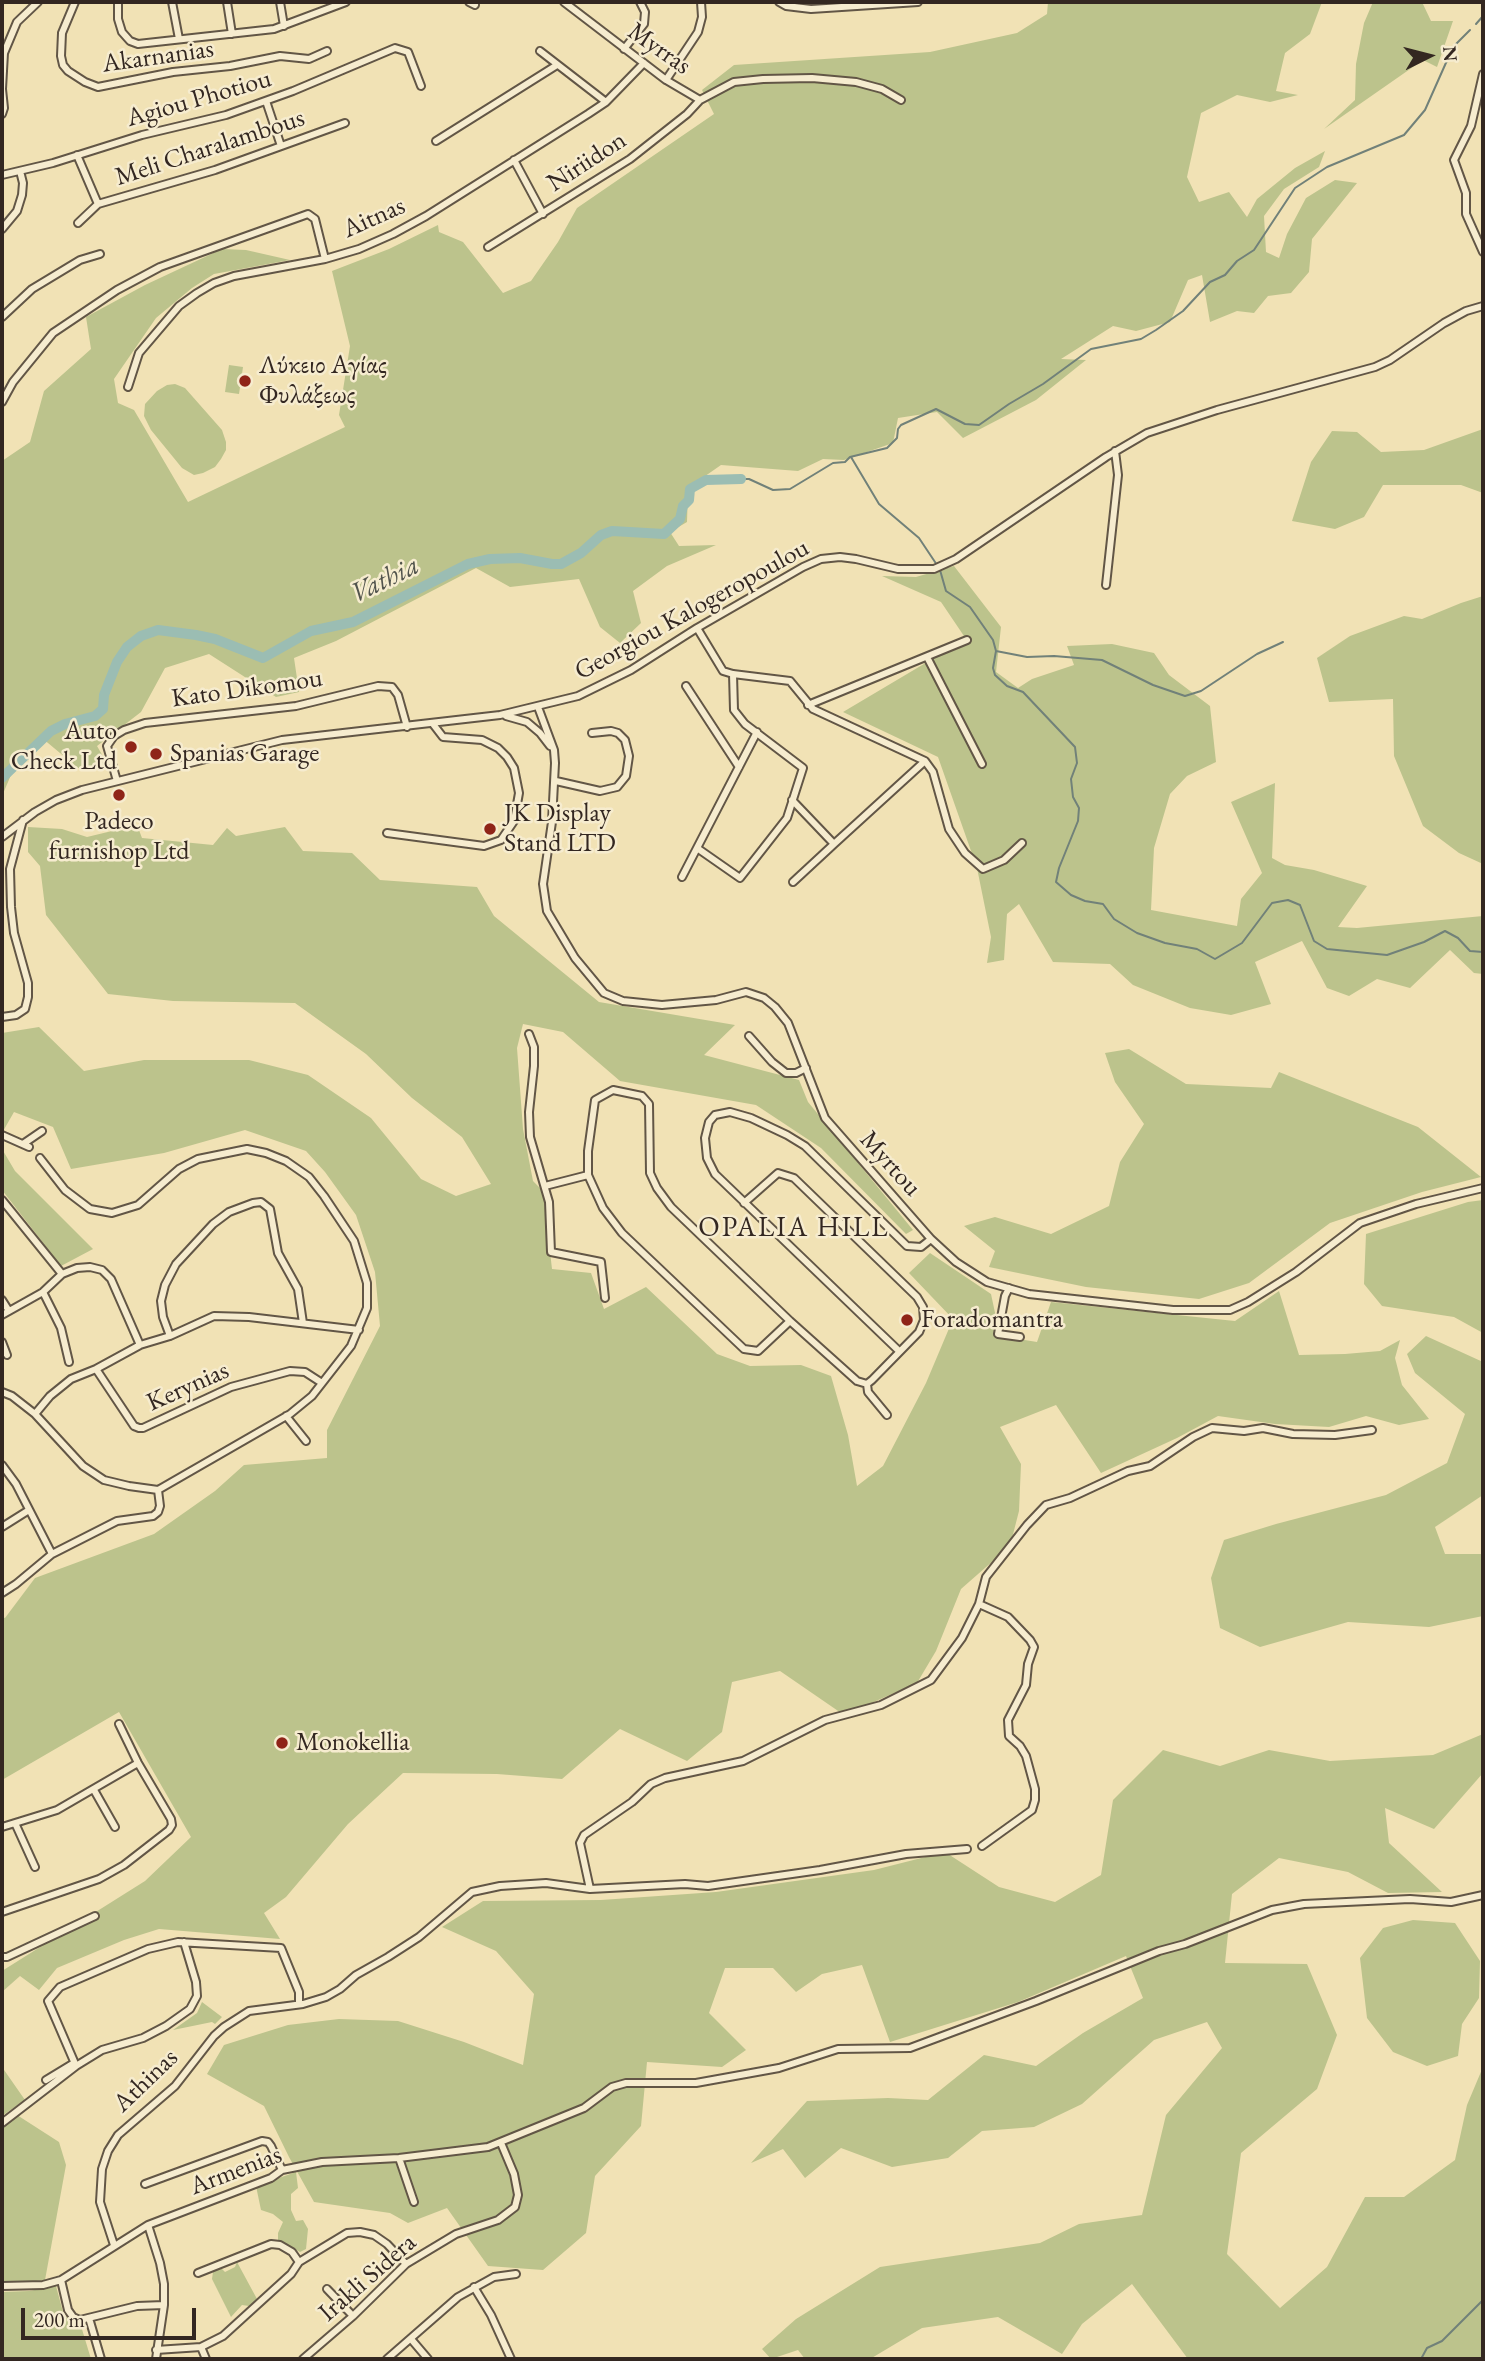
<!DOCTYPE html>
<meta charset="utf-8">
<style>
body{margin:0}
#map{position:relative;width:1485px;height:2361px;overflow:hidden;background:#f1e2b5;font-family:"EB Garamond",serif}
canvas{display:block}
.frame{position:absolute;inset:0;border:4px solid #332721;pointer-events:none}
.north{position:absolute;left:1394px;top:21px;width:70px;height:70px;-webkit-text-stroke:5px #f6eccf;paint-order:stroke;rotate:84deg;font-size:19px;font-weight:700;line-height:28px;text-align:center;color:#332721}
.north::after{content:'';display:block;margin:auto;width:24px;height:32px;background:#332721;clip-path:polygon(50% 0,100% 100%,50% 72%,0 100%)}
.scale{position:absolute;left:21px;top:2308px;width:175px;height:32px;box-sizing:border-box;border:4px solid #332721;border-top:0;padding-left:9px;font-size:21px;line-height:24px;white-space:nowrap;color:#332721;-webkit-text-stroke:5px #f6eccf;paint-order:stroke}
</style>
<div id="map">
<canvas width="1485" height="2361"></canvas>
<div class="frame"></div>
<div class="north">N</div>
<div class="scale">200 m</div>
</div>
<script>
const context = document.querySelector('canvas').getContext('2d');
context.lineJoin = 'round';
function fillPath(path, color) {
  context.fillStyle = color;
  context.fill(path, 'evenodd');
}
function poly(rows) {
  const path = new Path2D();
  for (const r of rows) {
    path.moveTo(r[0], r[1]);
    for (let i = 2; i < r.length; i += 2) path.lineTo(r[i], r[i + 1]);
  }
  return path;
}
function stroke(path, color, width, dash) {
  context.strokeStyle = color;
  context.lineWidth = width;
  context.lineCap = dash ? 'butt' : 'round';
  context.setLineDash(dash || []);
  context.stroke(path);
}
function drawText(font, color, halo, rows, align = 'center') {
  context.font = font + ' "EB Garamond",serif';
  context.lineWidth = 5;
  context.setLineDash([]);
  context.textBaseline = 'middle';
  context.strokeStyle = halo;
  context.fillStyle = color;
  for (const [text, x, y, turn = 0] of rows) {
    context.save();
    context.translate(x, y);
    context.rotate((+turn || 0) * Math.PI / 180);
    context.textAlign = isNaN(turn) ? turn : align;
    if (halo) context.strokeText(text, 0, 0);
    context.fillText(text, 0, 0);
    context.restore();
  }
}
fillPath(poly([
 [1048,2,1322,2,1310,34,1285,53,1276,91,1298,95,1270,102,1237,95,1201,113,1187,177,1199,202,1229,192,1247,217,1257,199,1295,168,1325,151,1319,167,1284,189,1264,216,1266,252,1279,258,1287,234,1306,198,1335,180,1357,183,1312,239,1309,272,1291,293,1268,296,1254,313,1237,311,1210,322,1202,275,1188,280,1170,322,1136,331,1113,326,1061,359,1086,360,1036,400,963,438,937,412,898,418,893,443,844,460,823,459,798,471,721,465,688,488,687,522,670,532,679,546,716,545,667,566,633,591,641,623,620,643,600,627,579,579,510,587,476,568,336,641,294,658,299,692,276,697,209,654,165,668,141,712,97,746,108,765,78,768,42,738,20,754,2,796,2,461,30,442,44,391,91,349,86,317,145,285,222,249,246,250,290,260,214,274,192,288,156,318,114,379,118,403,134,410,188,502,345,427,339,415,350,346,332,271,389,249,438,225,439,232,463,242,503,293,531,281,558,242,577,208,714,114,702,90,734,65,930,52,1017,33,1047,14],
 [1373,2,1422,2,1431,21,1453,21,1437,67,1423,60,1324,129,1355,100,1356,64,1364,23],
 [229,365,243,367,239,394,225,392],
 [175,384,185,388,222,430,226,442,226,450,221,459,215,467,203,473,194,475,182,468,151,430,144,416,145,404,157,391,167,385],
 [1483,429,1483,493,1461,485,1383,485,1364,517,1335,529,1292,521,1311,462,1332,431,1357,432,1381,452,1424,450],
 [954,566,1001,627,996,672,1018,688,1032,679,1074,665,1067,646,1112,644,1154,653,1169,675,1210,706,1216,762,1187,776,1170,794,1154,848,1151,910,1237,926,1241,899,1262,873,1231,802,1275,783,1272,858,1285,865,1314,870,1367,886,1338,927,1357,928,1483,916,1483,974,1474,973,1450,950,1410,988,1377,979,1349,996,1327,988,1302,941,1255,962,1271,1004,1231,1015,1190,1008,1133,985,1110,964,1053,962,1019,904,1007,914,1004,960,987,963,991,937,977,868,938,757,843,712,966,639,941,602,882,576,916,577],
 [1483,596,1483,864,1459,853,1423,826,1394,756,1393,699,1329,702,1317,658,1350,636,1404,616,1422,619,1461,603],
 [137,825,142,838,213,845,227,828,236,836,285,827,303,851,352,853,380,880,477,887,494,916,599,1002,735,1025,704,1055,799,1080,808,1102,913,1230,906,1234,821,1148,756,1105,620,1081,563,1032,523,1024,517,1048,523,1129,533,1181,543,1191,552,1269,591,1273,604,1309,646,1287,717,1354,750,1366,801,1365,831,1376,848,1435,857,1486,883,1466,926,1383,953,1319,909,1273,930,1253,991,1294,1000,1336,1037,1342,1051,1302,1235,1321,1279,1291,1299,1355,1345,1354,1380,1351,1400,1340,1395,1358,1402,1385,1429,1419,1399,1425,1366,1416,1329,1427,1275,1424,1218,1416,1177,1438,1101,1473,1056,1405,1000,1427,1021,1464,1019,1511,1010,1546,961,1589,936,1651,917,1683,844,1715,780,1671,732,1682,722,1732,687,1761,620,1729,562,1779,497,1774,403,1773,348,1824,286,1897,264,1913,280,1939,159,1929,124,1940,57,1968,39,1990,20,1976,2,1992,2,1971,145,1881,191,1837,119,1712,2,1780,2,1617,5,1618,35,1578,154,1534,215,1491,244,1465,327,1458,327,1430,380,1326,375,1272,356,1215,325,1172,306,1151,245,1130,164,1153,71,1169,53,1127,14,1112,2,1133,2,1033,39,1027,84,1071,144,1060,249,1060,308,1075,371,1118,421,1179,456,1196,491,1184,462,1137,412,1098,366,1054,295,1003,173,1001,108,994,46,915,40,866,28,852,28,827,62,829,87,837],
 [1129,1049,1186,1084,1271,1088,1279,1072,1418,1127,1481,1177,1422,1192,1330,1223,1249,1283,1199,1299,1086,1287,989,1267,995,1251,964,1226,995,1217,1051,1234,1109,1206,1120,1162,1144,1124,1115,1082,1105,1053],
 [2,1149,15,1171,93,1249,61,1266,2,1190],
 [1483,1200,1483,1333,1454,1317,1382,1306,1364,1284,1366,1234,1468,1202],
 [1426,1336,1483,1362,1483,1495,1435,1527,1445,1554,1483,1554,1483,1616,1429,1627,1348,1622,1260,1647,1220,1628,1211,1578,1224,1540,1276,1524,1386,1495,1447,1463,1465,1414,1415,1373,1407,1354],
 [1483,1734,1483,1773,1434,1829,1385,1808,1389,1843,1442,1892,1388,1893,1348,1872,1279,1858,1232,1894,1225,1963,1307,1964,1337,2035,1317,2089,1241,2153,1227,2254,1280,2308,1327,2267,1365,2197,1404,2197,1455,2160,1467,2105,1483,2067,1483,2359,1188,2359,1132,2284,1082,2324,1062,2354,998,2317,922,2328,870,2359,805,2359,798,2350,771,2359,762,2349,796,2319,880,2267,1040,2243,1079,2224,1142,2215,1166,2115,1222,2048,1207,2022,1154,2040,1082,2104,1034,2127,982,2131,948,2158,892,2167,841,2148,805,2178,783,2149,751,2163,807,2101,888,2098,928,2100,984,2055,1036,2066,1083,2033,1143,1998,1126,1956,1018,2002,890,2042,862,1965,822,1974,796,1992,773,1968,725,1968,709,2013,746,2050,722,2067,647,2062,641,2126,595,2176,586,2233,543,2270,488,2266,447,2208,408,2223,390,2213,314,2202,289,2157,264,2106,207,2074,224,2045,288,2025,339,2019,398,2021,464,2042,523,2065,534,1994,496,1951,442,1927,483,1901,601,1900,716,1892,874,1870,945,1852,999,1887,1055,1902,1101,1875,1113,1800,1163,1750,1220,1766,1269,1750,1330,1761,1433,1755],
 [1413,1920,1455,1923,1480,1961,1479,1998,1462,2024,1458,2056,1427,2066,1393,2052,1367,2018,1360,1958,1383,1928],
 [202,2002,222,2017,215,2024,212,2022,173,2030,197,2013],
 [2,2067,25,2100,2,2116],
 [17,2115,59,2142,66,2165,45,2280,17,2283,2,2281,2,2126],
 [296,2172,298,2188,291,2194,291,2210,296,2221,303,2220,308,2229,306,2249,300,2252,278,2240,278,2233,283,2222,273,2214,261,2210,256,2186],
 [237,2262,257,2299,249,2306,242,2305,231,2317,212,2279,213,2272,221,2268,225,2272,235,2267],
 [56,2286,63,2312,71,2324,81,2326,91,2359,2,2359,2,2292,29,2291]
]), '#bcc38c');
stroke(poly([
 [1476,24,1483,16],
 [851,457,879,504,919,538,937,565],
 [741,479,749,479,773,490,790,489,833,463,845,462,850,457,887,448,897,438,898,429,901,425,936,409,965,424,979,425,1009,404,1043,384,1091,349,1141,339,1156,330,1183,311,1210,282,1225,275,1237,261,1254,250,1295,188,1327,167,1404,135,1425,110,1453,47,1470,30],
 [940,570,946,591,970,607,993,640,996,651,993,668,995,675,1007,686,1023,692,1075,747,1077,763,1071,779,1073,797,1079,808,1078,821,1059,868,1056,882,1071,895,1085,901,1103,904,1114,919,1137,933,1165,943,1197,949,1215,959,1242,943,1272,903,1288,900,1300,905,1314,941,1327,949,1387,955,1424,942,1445,931,1458,938,1470,951,1483,952],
 [996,651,1027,657,1054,656,1102,660,1153,685,1185,696,1201,691,1257,654,1283,642],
 [1421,2359,1427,2348,1442,2341,1483,2300]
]), '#718179', 2);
stroke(poly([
 [2,778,51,731,65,724,95,716,103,709,104,695,117,662,127,647,141,636,158,630,196,635,215,639,263,658,311,631,353,622,468,564,490,559,520,558,552,564,561,564,581,553,601,535,612,531,664,534,680,519,683,506,689,500,690,489,706,480,741,479]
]), '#9bbdb3', 10);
const minor = poly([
 [75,2,62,33,61,56,63,65,68,71,85,82,98,87,173,72,230,66,280,56,309,59,327,51],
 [118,2,118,19,122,32,130,41,138,44,274,29,346,2],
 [172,2,179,39],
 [227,2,232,34],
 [280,2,284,26],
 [469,2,475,5],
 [564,2,666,80,700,100],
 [779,2,786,6,811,9,918,2],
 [624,49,644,24,645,12,640,2],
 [540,51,606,102],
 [1483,74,1471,126,1454,160,1466,193,1466,214,1483,252],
 [666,80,698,32,702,17,701,2],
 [266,101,281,146],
 [2,114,4,108,2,89,4,53,17,22,38,2],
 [436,141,557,65],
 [77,155,98,204,215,170,345,123],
 [514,160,543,214],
 [2,175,53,163,142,135,226,115,293,91,395,48,408,52,421,86],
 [78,223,98,204],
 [2,229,17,211,22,195,23,183,20,171],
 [488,247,630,159,687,114,700,100,734,82,763,79,812,78,856,82,882,89,901,100],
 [2,317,32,289,80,260,100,254],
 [128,387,139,353,179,306,197,293,214,283,234,276,325,259,359,249,393,234,426,216,588,114,606,102,644,63],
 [2,402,13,382,53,333,117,290,160,267,308,214,315,219,325,259],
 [1106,585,1118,475,1115,451],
 [697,628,723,671,733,674,790,681,813,709,925,761,933,772,949,829,965,853,983,869,1004,860,1022,843],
 [927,657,982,764],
 [686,686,739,767],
 [808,705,967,640],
 [538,707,554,750,555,763,552,822,543,884,547,911,575,958,604,993,623,1001,662,1005,716,1000,746,992,764,998,775,1007,788,1023,825,1118,931,1239,956,1262,987,1282,1029,1294,1173,1310,1230,1310,1248,1302,1296,1272,1360,1223,1416,1204,1483,1188],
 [506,716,527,722,540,733,550,746],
 [117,781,107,746,114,736,124,730,145,723,296,706,378,686,392,687,398,695,407,727],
 [556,781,600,791,617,787,626,776,629,756,625,740,618,733,611,731,592,733],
 [792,800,834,844,793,882],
 [387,833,484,846,501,840,514,821,519,793,514,768,507,757,498,748,482,740,443,737,433,724],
 [2,837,35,812,56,800,82,790,282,740,500,715,578,696,631,670,697,628,803,567,821,559,840,557,856,559,898,569,934,569,956,559,1106,457,1147,433,1217,410,1375,367,1390,360,1444,323,1466,311,1483,306],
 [834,844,925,761],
 [697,848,740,878,787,818,803,768,745,724,734,710,733,674],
 [682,877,757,732],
 [2,1017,16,1015,25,1009,28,997,28,983,14,933,11,907,10,869,23,820],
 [529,1034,534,1047,534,1066,529,1112,530,1137,549,1202,551,1252,601,1262,605,1298],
 [749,1036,772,1062,786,1073,796,1073,806,1068],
 [2,1135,29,1147],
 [23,1144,42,1131],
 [545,1186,588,1175],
 [2,1200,62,1274],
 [744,1203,778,1173,794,1178,917,1297,923,1307,924,1320,919,1332,872,1380,867,1384,857,1381,790,1321,671,1207,657,1188,650,1173,649,1104,642,1096,613,1090,595,1100,588,1151,588,1175,603,1208,622,1233,744,1349,758,1351,790,1321],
 [1009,1288,1005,1296,998,1334,1020,1337],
 [43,1292,61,1328,69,1362],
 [2,1300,9,1311],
 [2,1315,43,1292,62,1274,77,1268,90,1267,102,1270,111,1279,140,1345],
 [170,1336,163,1317,161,1301,165,1285,176,1264,213,1224,229,1212,253,1203,261,1202,270,1209,278,1253,298,1289,303,1323],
 [2,1342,7,1355],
 [899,1351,715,1174,707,1158,705,1138,709,1122,715,1115,730,1112,751,1118,787,1135,805,1146,907,1246,921,1247,931,1239],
 [96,1369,134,1426,139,1428,143,1428,231,1387,290,1371,305,1372,322,1383],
 [867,1384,868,1392,887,1415],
 [2,1392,12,1396,35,1414,83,1466,104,1480,129,1486,158,1490,290,1414,312,1396,351,1346,367,1308,367,1283,354,1241,324,1196,309,1177,286,1161,266,1153,247,1149,198,1159,179,1169,138,1205,112,1213,90,1209,65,1190,40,1158],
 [35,1414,50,1396,71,1379,96,1369,140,1345,170,1336,214,1316,249,1317,359,1330],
 [286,1416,306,1441],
 [2,1465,16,1484,52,1554],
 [2,1527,29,1510],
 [2,1593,16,1584,52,1554,117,1521,153,1516,158,1512,160,1506,158,1490],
 [979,1604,1008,1617,1030,1640,1034,1647,1028,1664,1026,1685,1008,1720,1009,1736,1020,1746,1026,1756,1035,1789,1035,1800,1032,1810,982,1846],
 [94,1790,115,1827],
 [15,1823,35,1867],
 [2,1827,57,1810,138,1763],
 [590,1889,580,1843,584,1835,632,1802,651,1784,665,1778,743,1761,825,1720,881,1705,931,1680,962,1638,979,1604,986,1577,1027,1525,1046,1505,1070,1498,1128,1471,1150,1466,1193,1437,1212,1428,1244,1431,1263,1428,1293,1434,1335,1435,1372,1430],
 [2,1912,99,1879,124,1865,169,1830,172,1825,171,1819,138,1763,119,1724],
 [2,1957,7,1957,95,1916],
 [76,2066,48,2001,60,1987,148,1949,178,1942,281,1948,299,1992,299,2004],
 [46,2080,74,2063],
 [2,2123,76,2066,102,2050,143,2038,166,2026,190,2009,197,1996,196,1982,184,1942],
 [399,2158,414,2202],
 [145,2184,262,2141,268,2142,271,2146,282,2170],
 [148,2225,160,2263,164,2284,164,2305,156,2359],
 [114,2245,100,2202,102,2169,108,2151,118,2135,175,2086,214,2036,224,2027,249,2011,303,2004,326,1997,340,1989,356,1975,388,1957,419,1937,472,1892,500,1886,546,1883,590,1889,685,1884,708,1886,820,1870,906,1854,967,1849],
 [198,2273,271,2244,280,2245,292,2252,299,2262],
 [61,2280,68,2310,73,2317,80,2320,137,2306,164,2305],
 [2,2286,43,2285,61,2280,148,2225,271,2178,282,2170,322,2162,399,2158,488,2147,584,2108,612,2087,626,2083,696,2083,779,2068,838,2049,910,2048,1036,2001,1159,1951,1185,1944,1272,1910,1304,1904,1410,1899,1451,1902,1483,1895],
 [474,2287,491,2315,511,2359],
 [327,2289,353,2316],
 [89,2318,101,2359],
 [411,2339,428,2359],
 [201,2347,206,2359],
 [156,2350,201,2347,223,2336,291,2274,299,2262,347,2233,360,2232,374,2235,387,2244,406,2264],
 [303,2359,353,2316,406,2264,456,2234,498,2220,515,2207,518,2195,514,2174,501,2143],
 [387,2359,458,2297,494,2277,516,2274]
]);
stroke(minor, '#625646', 10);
stroke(minor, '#f6eccf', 6);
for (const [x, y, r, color] of [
 [245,381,7,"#8f2418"],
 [131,747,7,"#8f2418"],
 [156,754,7,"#8f2418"],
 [119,795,7,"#8f2418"],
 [490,829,7,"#8f2418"],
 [907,1320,7,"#8f2418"],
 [282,1743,7,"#8f2418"]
]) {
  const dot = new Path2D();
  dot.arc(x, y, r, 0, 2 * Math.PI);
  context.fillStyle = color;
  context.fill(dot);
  stroke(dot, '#f6eccf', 2.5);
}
drawText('26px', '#332721', '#f6eccf', [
 ["Myrras",659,49,35],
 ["Akarnanias",158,57,-8],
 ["Agiou Photiou",199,99,-16],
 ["Meli Charalambous",210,148,-18],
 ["Niriidon",587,162,-33],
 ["Aitnas",374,218,-24],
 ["Georgiou Kalogeropoulou",692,610,-29],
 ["Kato Dikomou",247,689,-8],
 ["Myrtou",890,1164,48],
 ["Kerynias",188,1387,-24],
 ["Athinas",146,2081,-44],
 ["Armenias",236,2171,-21],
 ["Irakli Sidera",368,2278,-41]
]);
drawText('26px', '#332721', '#f6eccf', [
 ["Λύκειο Αγίας",259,366],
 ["Φυλάξεως",259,396],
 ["Auto",117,732,"right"],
 ["Check Ltd",117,762,"right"],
 ["Spanias Garage",170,754],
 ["JK Display",504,814],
 ["Stand LTD",504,844],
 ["Padeco",119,822,"center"],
 ["furnishop Ltd",119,852,"center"],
 ["Foradomantra",921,1320],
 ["Monokellia",296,1743]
], 'left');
drawText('italic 28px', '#52544d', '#f6eccf', [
 ["Vathia",385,580,-26]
]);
context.letterSpacing = '2px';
drawText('28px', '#332721', '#f6eccf', [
 ["OPALIA HILL",794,1228]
]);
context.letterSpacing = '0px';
</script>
